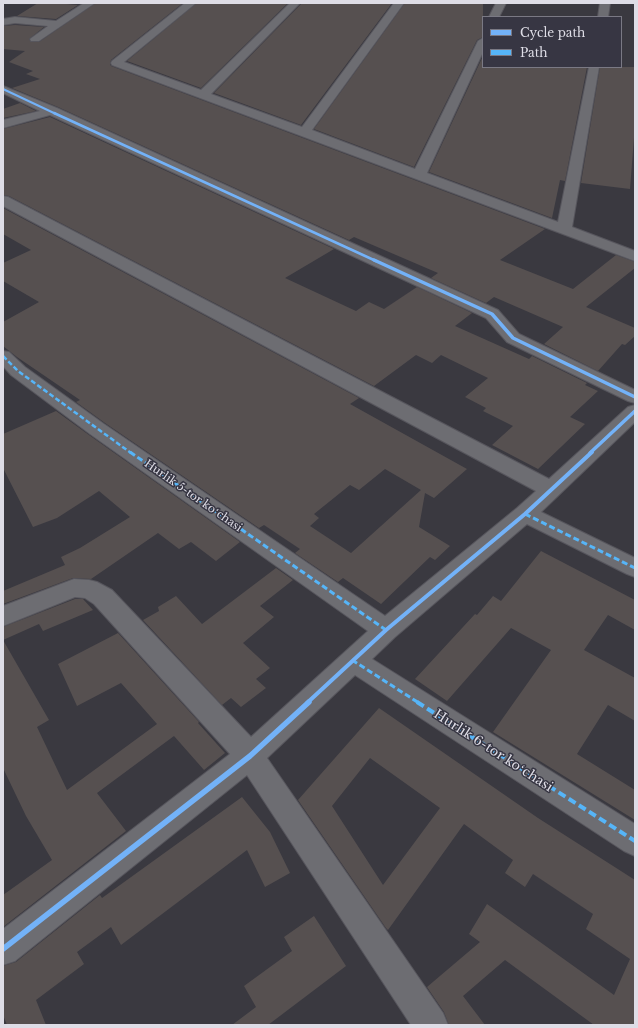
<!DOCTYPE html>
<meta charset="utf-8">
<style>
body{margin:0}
#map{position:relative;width:638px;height:1028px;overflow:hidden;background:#3a3940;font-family:"Libre Baskerville",serif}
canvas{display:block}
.frame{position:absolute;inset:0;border:4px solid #dedde6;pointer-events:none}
.legend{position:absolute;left:482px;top:16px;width:140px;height:52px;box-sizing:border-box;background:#373643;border:1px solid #7a7984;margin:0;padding:5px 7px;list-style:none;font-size:12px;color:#dedde6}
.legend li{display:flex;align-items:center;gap:8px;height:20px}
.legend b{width:20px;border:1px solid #7a7984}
</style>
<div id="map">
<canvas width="638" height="1028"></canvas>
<div class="frame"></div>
<ul class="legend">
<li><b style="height:5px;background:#73b2f8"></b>Cycle path</li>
<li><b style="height:5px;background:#56b5f8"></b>Path</li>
</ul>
</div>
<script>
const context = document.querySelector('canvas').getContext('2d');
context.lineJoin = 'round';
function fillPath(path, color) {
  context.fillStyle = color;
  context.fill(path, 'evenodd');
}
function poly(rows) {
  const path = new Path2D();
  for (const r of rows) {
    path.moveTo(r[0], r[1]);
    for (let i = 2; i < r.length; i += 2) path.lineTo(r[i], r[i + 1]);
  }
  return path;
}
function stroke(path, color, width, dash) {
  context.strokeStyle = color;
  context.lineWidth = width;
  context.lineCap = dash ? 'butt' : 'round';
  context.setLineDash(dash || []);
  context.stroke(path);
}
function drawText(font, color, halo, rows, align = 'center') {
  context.font = font + ' "Libre Baskerville",serif';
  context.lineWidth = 3;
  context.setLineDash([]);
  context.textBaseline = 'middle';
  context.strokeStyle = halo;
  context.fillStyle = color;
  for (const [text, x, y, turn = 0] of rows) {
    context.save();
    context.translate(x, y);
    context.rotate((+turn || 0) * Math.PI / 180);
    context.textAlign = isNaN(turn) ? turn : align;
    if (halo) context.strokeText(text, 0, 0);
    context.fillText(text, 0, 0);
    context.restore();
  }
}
fillPath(poly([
 [38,3,55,3,78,5,56,19,17,16],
 [96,3,183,3,111,60,110,64,111,66,545,229,500,260,573,289,616,255,635,262,635,268,586,307,635,328,635,336,625,345,622,344,598,371,544,344,563,327,494,297,486,303,431,278,438,273,354,237,349,240,58,107,12,88,40,79,26,74,33,71,9,62,25,51,3,49,3,26,15,25,44,27,29,39,31,42,39,42],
 [197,3,288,3,201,88,127,61],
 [302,3,392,3,301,125,214,93],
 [405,3,483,3,483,37,477,40,414,167,314,129],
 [483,56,483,67,587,67,565,181,560,180,552,218,429,172],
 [600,67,635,67,635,138,634,138,630,189,581,183],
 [20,103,36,111,3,118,3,109],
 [50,117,334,249,285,278,356,311,369,302,384,309,417,287,472,313,455,326,529,359,532,356,587,383,585,385,598,391,570,417,585,424,538,469,492,445,513,426,483,411,486,408,465,397,488,378,441,355,432,363,416,355,374,386,9,196,3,195,3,129],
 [3,208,359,398,350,404,467,469,434,498,425,493,419,527,450,546,435,560,430,557,381,604,343,578,338,582,295,553,300,549,264,525,259,528,105,423,76,402,80,400,17,357,3,346,3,322,39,302,3,281,3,263,31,250,3,234],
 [385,469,421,490,351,553,310,526,319,518,314,514,350,485,359,490],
 [56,411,89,435,240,542,216,561,191,542,179,549,158,533,91,579,73,578,3,604,3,591,65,565,61,557,80,548,130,517,99,491,57,518,33,527,3,468,3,434],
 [541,551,635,600,635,630,608,615,584,650,635,678,635,721,608,705,577,754,635,790,635,820,493,732,551,650,511,628,447,701,415,679,475,614,477,615,493,596,501,601],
 [276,568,293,580,260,606,274,617,243,643,270,668,256,679,266,688,241,707,231,698,222,705,143,620,159,611,158,607,176,596,202,624],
 [75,599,83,599,93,610,43,631,39,624,3,640,3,627],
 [118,633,199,722,198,723,225,753,204,770,174,736,97,793,126,831,3,927,3,895,52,860,26,816,3,768,3,640,49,720,37,727,67,790,157,724,121,683,77,706,58,664],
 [379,708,538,818,635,880,635,1025,594,1025,505,960,463,996,485,1025,449,1025,444,1012,427,987,480,942,469,934,487,904,614,995,630,959,586,929,593,914,533,874,525,887,505,873,513,860,464,824,388,930,386,928,298,800],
 [370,758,440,808,383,885,332,806],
 [242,797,270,832,290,873,265,887,247,850,121,945,111,927,77,952,84,964,36,1000,46,1025,7,1025,3,1015,3,966,16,962,100,895,102,898],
 [314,916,346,966,268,1025,232,1025,256,1007,244,986,292,951,284,937]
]), '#565050');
const minor = poly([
 [84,3,95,3,39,41,31,41,30,39,48,26,15,23,3,25,3,19,15,17,56,21,84,3],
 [185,3,196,3,124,62,201,90,290,3,300,3,211,94,302,127,394,3,404,3,312,130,415,169,478,41,483,38,483,52,427,173,558,222,589,67,599,67,572,227,635,251,635,261,112,65,111,63,112,61,185,3],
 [496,3,506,3,499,17,489,17,496,3],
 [600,3,610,3,608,17,598,17,600,3],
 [3,86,57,108,498,310,519,334,635,390,635,403,628,401,507,342,486,318,50,115,3,128,3,120,40,111,3,93,3,86],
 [3,196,8,197,549,479,628,407,635,405,635,422,541,512,635,558,635,577,627,574,527,524,395,637,372,659,635,824,635,856,624,851,355,675,267,758,443,1013,448,1025,411,1025,247,775,15,961,3,965,3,929,230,754,94,604,85,598,75,597,3,626,3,606,74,579,89,580,97,582,112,590,251,737,368,631,90,434,11,375,3,366,3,351,9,352,25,367,104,424,385,616,517,508,536,491,3,206,3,196]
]);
stroke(minor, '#57565d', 2);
fillPath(minor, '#6d6d72');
stroke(poly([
 [3,356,18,371,131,453]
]), '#56b5f8', 2.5, [5, 2.5]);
stroke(poly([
 [130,452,386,630],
 [525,514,635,568],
 [352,660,419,703]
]), '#56b5f8', 3, [6, 3]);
stroke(poly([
 [417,702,635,841]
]), '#56b5f8', 4, [8, 4]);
stroke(poly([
 [3,89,56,114]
]), '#73b2f8', 2);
stroke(poly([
 [54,113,376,261]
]), '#73b2f8', 2.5);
stroke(poly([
 [374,260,492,314,513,338,635,397],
 [590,453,635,411]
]), '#73b2f8', 3.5);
stroke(poly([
 [307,703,386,630,525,514,592,452]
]), '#73b2f8', 4);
stroke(poly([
 [3,949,250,756,309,702]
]), '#73b2f8', 5.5);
drawText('11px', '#dedde6', '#373643', [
 ["Hurlik 5-tor koʻchasi",193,496,35]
]);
drawText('13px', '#dedde6', '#373643', [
 ["Hurlik 6-tor koʻchasi",493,751,33]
]);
</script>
